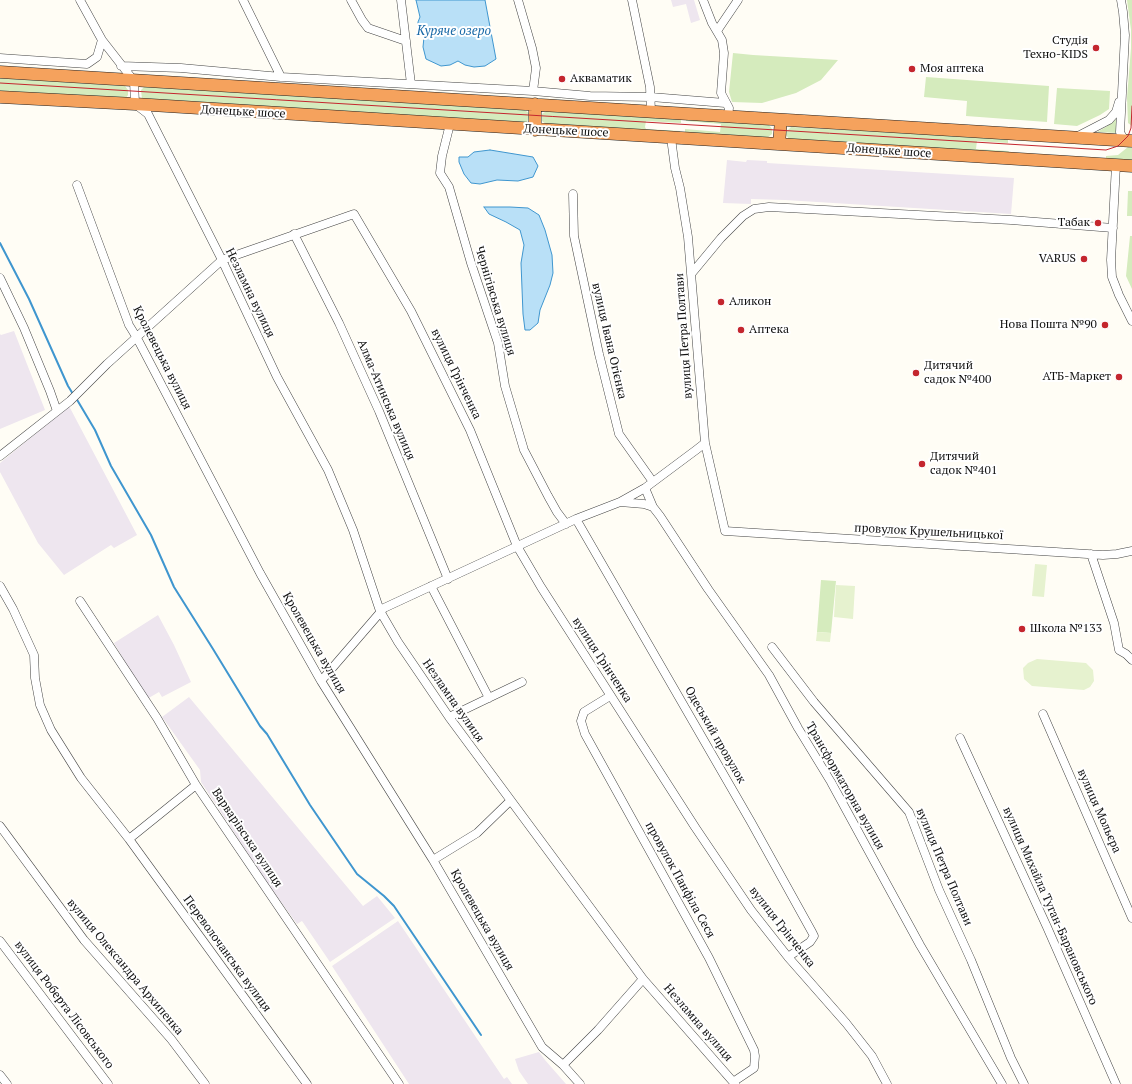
<!DOCTYPE html>
<meta charset="utf-8">
<style>
body{margin:0}
canvas{display:block;background:#fffdf5}
</style>
<canvas width="1132" height="1084"></canvas>
<script>
const context = document.querySelector('canvas').getContext('2d');
context.lineJoin = 'round';
function fillPath(path, color) {
  context.fillStyle = color;
  context.fill(path, 'evenodd');
}
function poly(rows) {
  const path = new Path2D();
  for (const r of rows) {
    path.moveTo(r[0], r[1]);
    for (let i = 2; i < r.length; i += 2) path.lineTo(r[i], r[i + 1]);
  }
  return path;
}
function stroke(path, color, width, dash) {
  context.strokeStyle = color;
  context.lineWidth = width;
  context.lineCap = dash ? 'butt' : 'round';
  context.setLineDash(dash || []);
  context.stroke(path);
}
function drawText(font, color, halo, rows, align = 'center') {
  context.font = font + ' "PT Serif",serif';
  context.lineWidth = 4;
  context.setLineDash([]);
  context.textBaseline = 'middle';
  context.strokeStyle = halo;
  context.fillStyle = color;
  for (const [text, x, y, turn = 0] of rows) {
    context.save();
    context.translate(x, y);
    context.rotate((+turn || 0) * Math.PI / 180);
    context.textAlign = isNaN(turn) ? turn : align;
    if (halo) context.strokeText(text, 0, 0);
    context.fillText(text, 0, 0);
    context.restore();
  }
}
fillPath(poly([
 [671,0,694,0,700,20,691,23,686,4,673,7],
 [727,160,746,162,747,160,767,161,767,163,1014,178,1011,214,785,200,751,199,751,204,723,203],
 [14,331,45,410,0,429,0,334,1,335],
 [69,406,137,535,114,548,111,545,64,575,38,543,0,472,0,463],
 [158,615,174,645,191,682,162,697,159,692,147,699,114,643],
 [189,697,363,906,377,896,395,918,330,962,302,921,297,924,268,884,201,782,200,770,162,717],
 [398,921,504,1079,507,1077,512,1084,409,1084,332,966],
 [539,1052,545,1060,566,1084,528,1084,519,1071,515,1059]
]), '#eee6ef');
fillPath(poly([
 [1127,0,1132,0,1132,126,1128,123,1127,98,1131,48,1131,30],
 [733,53,753,55,838,60,821,80,796,93,762,103,732,102,729,92],
 [926,77,1049,86,1047,122,966,116,967,101,924,97],
 [0,78,125,86,128,90,128,95,125,99,0,92],
 [144,87,523,109,529,113,529,117,528,120,526,123,142,99,141,90],
 [1057,88,1110,91,1109,109,1100,115,1077,126,1054,124],
 [548,110,681,119,681,123,646,121,645,127,646,129,680,131,680,133,547,125,542,121,542,114],
 [1119,117,1118,133,1097,132,1106,127],
 [686,119,769,125,772,129,772,134,767,138,685,133,685,129,720,132,721,124,686,121],
 [791,127,1008,139,1008,143,977,141,976,149,1009,151,1008,153,790,140,786,135,787,131],
 [1128,147,1132,148,1132,161,1106,159,1106,156,1118,155],
 [1128,191,1132,191,1132,216,1127,216],
 [1130,236,1132,236,1132,289,1126,276],
 [821,580,836,581,831,633,817,632]
]), '#d5ebbd');
fillPath(poly([
 [1035,564,1047,565,1044,597,1032,596],
 [836,585,855,586,853,619,834,617],
 [817,632,831,633,830,642,816,641],
 [1037,659,1086,663,1093,670,1094,681,1090,687,1084,690,1032,686,1024,679,1023,668,1028,663]
]), '#e6f2cf');
const water = poly([
 [416,0,485,0,496,59,485,66,474,67,465,65,458,61,450,65,441,66,426,59,423,47,424,37,418,29,418,22,420,17,416,0],
 [490,150,533,157,538,166,533,177,518,181,497,180,480,184,471,183,464,174,459,162,459,157,468,157,474,152,490,150],
 [484,207,510,207,528,208,539,215,545,230,552,255,553,273,550,285,540,310,538,323,530,330,525,330,523,314,521,263,524,245,520,230,506,222,489,214,484,207]
]);
fillPath(water, '#b9e0f7');
stroke(water, '#3f96cf', 1);
stroke(poly([
 [0,243,29,299,68,386,73,394],
 [76,398,95,430,111,466,151,535,174,587,213,649,260,726,267,734,310,805,357,874,384,896,394,906,481,1035]
]), '#3f96cf', 2);
const minor = poly([
 [80,0,102,40,134,81,135,104,148,114,222,260,277,377,328,470,353,530,380,611,398,642,449,717,643,979,735,1084],
 [243,0,281,77],
 [351,0,362,20,368,28,406,41],
 [401,0,411,84],
 [518,0,532,48,536,68,533,91],
 [632,0,650,87,651,112],
 [703,0,712,23,722,40,724,53,721,93,729,108,728,116],
 [1121,0,1123,12,1125,35,1120,132,1122,136,1125,140],
 [717,31,738,0],
 [0,58,87,64,97,57,102,40],
 [121,66,181,68,281,77,533,91,590,96,651,97,725,103],
 [450,124,442,156,440,173,449,187,471,263,498,343,505,386,524,450,548,496,557,512,566,524],
 [1078,136,1109,120,1116,112,1119,102],
 [671,138,675,168,680,188,688,237,705,443,725,531,1103,555,1117,554,1132,551],
 [1116,165,1111,260,1112,277,1119,295,1132,321],
 [77,185,129,325,137,338,260,573,321,681,433,860,542,1047,563,1065,580,1084],
 [573,194,574,236,599,354,619,434,653,482],
 [294,234,339,323,379,411,448,579],
 [692,273,721,238,743,216,754,209,769,207,1011,220,1113,228],
 [0,278,24,328,50,391,57,411],
 [0,456,70,401,107,364,222,260,354,214,411,311,470,430,517,546,541,587,695,827,751,910,788,957,846,1023,872,1056,887,1084],
 [645,488,653,507],
 [620,502,644,504,653,507,660,516,708,589,769,675,798,728,831,782,920,945,1002,1084],
 [576,519,751,822,812,932,814,936,810,942,788,957],
 [1091,554,1114,623,1119,650,1126,654,1132,660],
 [0,586,13,609,34,655,35,678,40,705,51,730,81,778,129,839,307,1084],
 [431,586,489,698],
 [80,601,157,718,196,785,399,1084],
 [772,647,814,702,909,812,939,890,971,960,1011,1058,1024,1084],
 [321,681,384,608,576,519,620,502,645,488,696,450,705,443],
 [610,696,584,712,581,721,585,734,709,958,754,1050,755,1056,754,1068,733,1082],
 [1043,714,1132,918],
 [449,717,522,682],
 [960,738,1047,927,1116,1084],
 [0,826,84,940,171,1039,205,1084],
 [129,839,196,785],
 [433,860,477,833,510,801],
 [0,941,108,1084],
 [563,1065,598,1030,643,979],
 [0,1075,7,1084]
]);
const highway = poly([
 [0,72,1132,141],
 [0,97,135,104,1132,166],
 [535,130,535,104],
 [779,144,781,120]
]);
stroke(minor, '#444', 9);
stroke(highway, '#222', 13);
stroke(minor, '#fff', 8);
stroke(highway, '#f5a25d', 12);
stroke(poly([
 [0,83,1106,150,1118,146,1128,136,1131,128,1132,106]
]), '#c4262e', 1);
for (const [x, y, r, color] of [
 [1096,48,4,"#c4262e"],
 [912,69,4,"#c4262e"],
 [562,79,4,"#c4262e"],
 [1098,223,4,"#c4262e"],
 [1084,259,4,"#c4262e"],
 [721,302,4,"#c4262e"],
 [1105,325,4,"#c4262e"],
 [741,330,4,"#c4262e"],
 [916,373,4,"#c4262e"],
 [1119,377,4,"#c4262e"],
 [922,464,4,"#c4262e"],
 [1022,629,4,"#c4262e"]
]) {
  const dot = new Path2D();
  dot.arc(x, y, r, 0, 2 * Math.PI);
  context.fillStyle = color;
  context.fill(dot);
  stroke(dot, '#fff', 1.5);
}
drawText('12px', '#111', '#fff', [
 ["Студія",1088,41,"right"],
 ["Техно-KIDS",1088,55,"right"],
 ["Моя аптека",920,69],
 ["Акваматик",570,79],
 ["Табак",1090,223,"right"],
 ["VARUS",1076,259,"right"],
 ["Аликон",729,302],
 ["Нова Пошта №90",1097,325,"right"],
 ["Аптека",749,330],
 ["Дитячий",924,366],
 ["садок №400",924,380],
 ["АТБ-Маркет",1111,377,"right"],
 ["Дитячий",930,457],
 ["садок №401",930,471],
 ["Школа №133",1030,629]
], 'left');
drawText('12px', '#111', '#fff', [
 ["Донецьке шосе",243,112,3],
 ["Донецьке шосе",566,131,3],
 ["Донецьке шосе",889,151,4],
 ["Незламна вулиця",250,293,64],
 ["Чернігівська вулиця",495,301,73],
 ["вулиця Петра Полтави",684,336,-94],
 ["вулиця Івана Огієнка",609,341,77],
 ["Кролевецька вулиця",162,358,63],
 ["вулиця Грінченка",456,374,64],
 ["Алма-Атинська вулиця",386,400,67],
 ["провулок Крушельницької",929,532,3],
 ["Кролевецька вулиця",314,643,60],
 ["вулиця Грінченка",602,660,57],
 ["Незламна вулиця",453,701,55],
 ["Одеський провулок",715,735,60],
 ["Трансформаторна вулиця",845,786,60],
 ["вулиця Мольєра",1099,811,66],
 ["Варварівська вулиця",247,838,56],
 ["вулиця Петра Полтави",944,867,67],
 ["провулок Панфіла Сеся",680,880,61],
 ["вулиця Михайла Туган-Барановського",1050,906,66],
 ["Кролевецька вулиця",482,920,60],
 ["вулиця Грінченка",782,927,52],
 ["Переволочанська вулиця",227,954,54],
 ["вулиця Олександра Архипенка",125,967,50],
 ["вулиця Роберта Лісовського",64,1005,53],
 ["Незламна вулиця",698,1023,49]
]);
drawText('italic 13px', '#1768a6', '#fff', [
 ["Куряче озеро",454,31]
]);
</script>
